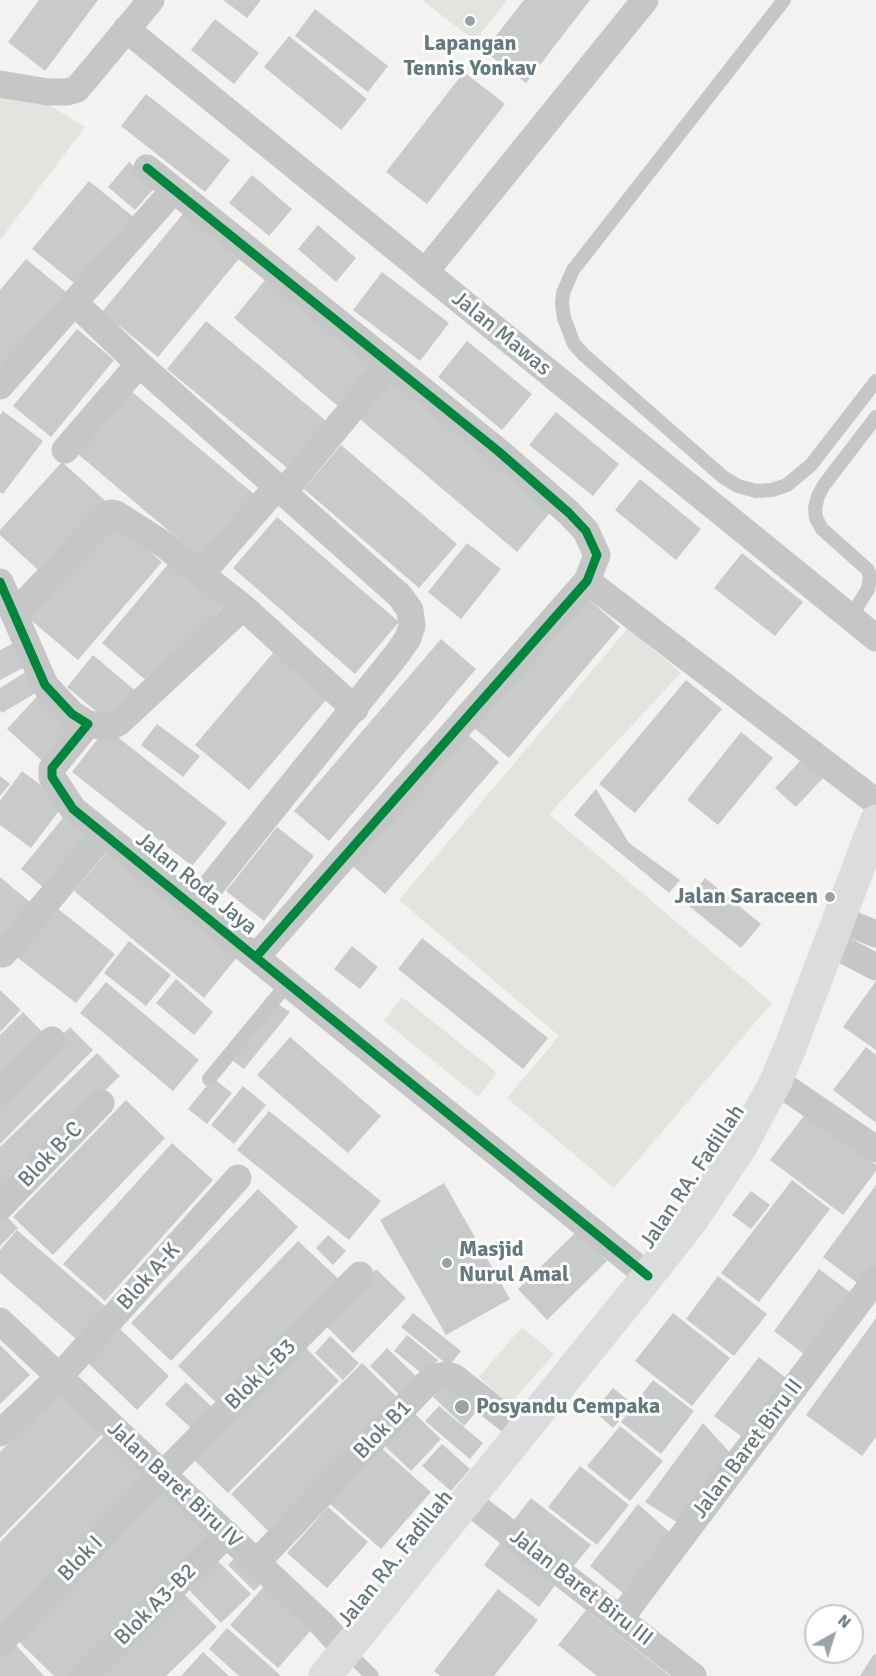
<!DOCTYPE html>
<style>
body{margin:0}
#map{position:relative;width:876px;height:1676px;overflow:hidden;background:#f3f2f1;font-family:Signika,sans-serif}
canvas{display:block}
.north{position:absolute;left:804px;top:1604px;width:60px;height:60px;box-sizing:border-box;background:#fff;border:2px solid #c1c9cc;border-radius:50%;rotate:39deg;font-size:16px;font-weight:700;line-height:24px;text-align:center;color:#65797f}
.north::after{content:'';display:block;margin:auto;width:21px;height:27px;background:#97a3a7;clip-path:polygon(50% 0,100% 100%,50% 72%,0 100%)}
</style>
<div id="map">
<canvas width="876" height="1676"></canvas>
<div class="north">N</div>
</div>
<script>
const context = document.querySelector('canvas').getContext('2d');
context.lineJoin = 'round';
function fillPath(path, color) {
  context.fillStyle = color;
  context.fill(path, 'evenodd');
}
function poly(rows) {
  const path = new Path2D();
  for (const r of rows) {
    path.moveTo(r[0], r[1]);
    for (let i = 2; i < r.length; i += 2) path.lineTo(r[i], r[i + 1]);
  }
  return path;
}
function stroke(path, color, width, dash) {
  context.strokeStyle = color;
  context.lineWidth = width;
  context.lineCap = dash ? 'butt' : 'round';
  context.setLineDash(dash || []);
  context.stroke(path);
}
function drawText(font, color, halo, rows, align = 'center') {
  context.font = font + ' Signika,sans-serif';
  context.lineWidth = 6;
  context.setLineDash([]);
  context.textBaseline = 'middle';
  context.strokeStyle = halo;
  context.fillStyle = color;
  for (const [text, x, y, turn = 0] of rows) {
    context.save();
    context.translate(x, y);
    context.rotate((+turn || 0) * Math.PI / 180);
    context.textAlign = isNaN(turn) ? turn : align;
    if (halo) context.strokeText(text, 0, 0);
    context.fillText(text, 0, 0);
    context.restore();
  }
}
fillPath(poly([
 [422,0,507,0,475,41],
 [0,75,85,127,0,240],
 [628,628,681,673,549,814,772,1003,614,1188,507,1098,559,1036,399,900],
 [402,997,497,1073,478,1097,384,1021],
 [522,1327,554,1354,510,1404,479,1377]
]), '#e2e4df');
fillPath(poly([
 [39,0,98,0,45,71,8,42],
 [223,0,261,0,247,18],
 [524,0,590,0,526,83,484,51],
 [315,9,388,66,368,92,295,36],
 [215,19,259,53,234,84,191,50],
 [289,36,367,99,341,130,264,67],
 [464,72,505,104,427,204,386,172],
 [146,94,230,160,205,192,121,126],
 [129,162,157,185,135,210,108,187],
 [252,175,292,209,269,236,229,203],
 [89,181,136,219,79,287,32,249],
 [187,209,242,255,158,357,102,312],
 [318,225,356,258,336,282,298,249],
 [26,259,66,292,0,373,0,290],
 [382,272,449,323,420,361,353,310],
 [270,274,376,364,339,407,234,318],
 [206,321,331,425,292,472,167,369],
 [77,329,114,360,51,437,13,406],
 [467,341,532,394,502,430,438,377],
 [391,371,554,508,517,552,354,414],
 [125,386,255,495,202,559,72,449],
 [3,411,43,441,3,494,0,492,0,415],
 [556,412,619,464,593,496,529,445],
 [341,445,457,544,419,588,304,489],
 [62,462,111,506,46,577,0,535,0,530],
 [640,479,701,529,676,560,615,510],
 [109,517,162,562,78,660,26,616],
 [277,517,399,622,355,674,233,568],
 [467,543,501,569,461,619,428,592],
 [742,553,803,602,775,636,714,588],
 [170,562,223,606,154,687,102,643],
 [584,595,620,627,509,758,472,726],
 [22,639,34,662,0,680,0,650],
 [441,639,476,669,329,841,294,811],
 [278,647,332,693,249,790,195,745],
 [93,655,138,693,111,724,67,687],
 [32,668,44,688,2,713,0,710,0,688],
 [686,680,722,709,635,813,599,784],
 [41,692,80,727,47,765,7,729],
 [157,724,200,756,183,777,141,745],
 [106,728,227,823,192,866,72,772],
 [464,731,499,762,385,894,349,863],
 [741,732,773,758,718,825,687,800],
 [802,759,823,778,796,807,775,788],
 [22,771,65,803,31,848,0,825,0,801],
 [0,776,10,784,0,796],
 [596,789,629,843,680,880,669,893,574,815],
 [63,818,91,841,49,892,21,869],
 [277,827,314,856,264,921,226,891],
 [108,851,237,957,204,998,74,891],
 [0,877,31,903,0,939],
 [705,878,761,924,741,948,685,903],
 [53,905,115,954,76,1003,14,955],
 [422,938,548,1038,523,1069,398,969],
 [129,941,171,975,146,1006,104,973],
 [352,946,378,967,360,989,334,969],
 [176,979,213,1012,194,1035,156,1003],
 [876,981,876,1050,843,1027],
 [106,982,199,1060,173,1091,80,1013],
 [0,990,21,1010,0,1032],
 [278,1004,290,1012,244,1069,233,1061],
 [23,1012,48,1038,0,1086,0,1035],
 [70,1027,93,1050,0,1144,0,1098],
 [290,1037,381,1116,348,1153,257,1075],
 [866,1047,876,1055,876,1123,833,1090],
 [97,1053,120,1076,0,1192,0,1147],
 [213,1078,232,1093,207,1124,188,1109],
 [243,1086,266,1105,234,1144,211,1125],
 [126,1100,165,1138,53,1255,13,1217],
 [269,1111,381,1201,349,1240,237,1150],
 [807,1112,876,1165,876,1171,843,1215,770,1160],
 [172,1143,213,1180,105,1301,63,1264],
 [792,1180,830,1209,759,1302,721,1273],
 [444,1183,510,1299,446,1335,380,1220],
 [876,1185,876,1266,861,1286,823,1257],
 [258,1189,298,1227,171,1361,131,1323],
 [751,1191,770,1205,751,1229,732,1215],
 [2,1212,18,1228,0,1246,0,1215],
 [17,1230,112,1312,83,1345,0,1273,0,1250],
 [577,1231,607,1261,547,1320,518,1289],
 [328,1235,346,1251,333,1265,316,1248],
 [298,1241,343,1283,223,1409,178,1366],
 [376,1269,406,1298,353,1353,323,1323],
 [819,1269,851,1293,805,1355,774,1331],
 [718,1276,767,1314,734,1356,686,1319],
 [413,1313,461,1351,449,1366,401,1327],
 [673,1313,730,1358,692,1406,635,1361],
 [876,1318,876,1437,862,1456,806,1415],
 [120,1329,169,1376,137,1410,88,1363],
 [407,1335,438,1360,425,1376,394,1351],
 [330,1336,359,1363,343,1380,315,1353],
 [302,1344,339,1381,228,1493,190,1456],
 [0,1345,30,1375,0,1404],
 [387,1348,422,1382,405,1400,370,1366],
 [759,1357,790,1381,745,1439,714,1416],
 [362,1363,400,1400,269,1532,231,1494],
 [653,1380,694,1411,661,1454,621,1422],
 [447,1381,478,1410,464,1426,433,1397],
 [186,1382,213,1408,192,1429,165,1404],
 [613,1388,633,1404,613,1428,594,1411],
 [62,1389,105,1431,0,1538,0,1452],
 [439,1406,483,1443,470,1459,425,1421],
 [415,1414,441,1439,411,1471,385,1446],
 [703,1423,732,1455,683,1526,645,1502],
 [620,1426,663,1461,630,1501,587,1466],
 [110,1430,153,1472,0,1629,0,1542],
 [442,1444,470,1469,451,1491,422,1466],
 [379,1446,431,1492,381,1549,329,1503],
 [580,1466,629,1505,597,1545,548,1507],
 [170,1485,218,1533,76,1676,54,1676,17,1640],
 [531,1498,591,1545,572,1568,513,1521],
 [638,1504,675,1537,630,1599,590,1566],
 [328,1507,368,1542,327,1588,287,1553],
 [504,1538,559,1580,539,1607,484,1565],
 [239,1553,266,1579,254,1591,228,1565],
 [216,1559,251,1594,221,1623,187,1588],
 [266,1584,314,1627,278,1668,230,1625],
 [498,1589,538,1620,494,1676,440,1676,434,1671],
 [183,1593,217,1627,166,1676,96,1676],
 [586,1610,670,1676,597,1676,558,1645],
 [227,1628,280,1675,279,1676,239,1676,209,1649],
 [15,1644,44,1676,0,1676,0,1657],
 [203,1652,229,1676,181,1676],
 [874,1654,876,1655,876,1676,860,1676]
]), '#c9caca');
stroke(poly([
 [784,0,573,270,563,293,562,303,564,318,574,344,584,355,723,477,738,486,756,491,772,490,787,485,811,465,876,381],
 [850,618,868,589,870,575,867,569,822,529,816,518,815,508,818,496,824,485,876,417],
 [209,1079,288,983],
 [347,1651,372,1676]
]), '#c5c7c7', 14);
stroke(poly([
 [126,29,876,638],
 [0,84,48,92,67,92,77,89,151,0],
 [147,168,498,451,569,513,586,531,597,555,587,581,256,957],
 [425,272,645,0],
 [74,302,139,364,400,596,410,610,412,626,408,638,397,654,194,907],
 [0,386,173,191],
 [65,450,139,364],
 [283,493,389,364],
 [201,574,277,487],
 [587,581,876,802],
 [0,582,45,685,72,714,88,724,52,768,52,777,73,809,648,1276],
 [14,614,107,516,111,513,116,514,163,544,243,607,355,709],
 [88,724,110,727,118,723,243,607],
 [839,919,876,934],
 [830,943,876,967],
 [3,954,104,834],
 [776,1081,876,1149],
 [0,1092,52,1040],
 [0,1207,101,1103],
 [0,1321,321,1623,347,1651],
 [0,1433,59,1377,238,1178],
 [468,1501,693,1676],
 [257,1562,425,1385,436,1377,446,1375,454,1377,524,1432],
 [620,1619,876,1279],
 [0,1643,163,1474,360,1275],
 [84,1676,227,1534]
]), '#c5c7c7', 27);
stroke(poly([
 [325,1676,648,1276,694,1217,741,1146,776,1081,790,1048,876,821]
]), '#dbdcdd', 33);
stroke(poly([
 [147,168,498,451,569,513,586,531,597,555,587,581,256,957],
 [0,582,45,685,72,714,88,724,52,768,52,777,73,809,648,1276]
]), '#00873e', 9);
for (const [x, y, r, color] of [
 [470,21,6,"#97a3a7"],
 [830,897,6,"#97a3a7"],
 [447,1263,6,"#97a3a7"],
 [462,1407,8,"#97a3a7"]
]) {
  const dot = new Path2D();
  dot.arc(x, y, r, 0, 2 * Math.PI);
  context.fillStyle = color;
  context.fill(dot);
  stroke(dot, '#fff', 2);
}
drawText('bold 22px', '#65797f', '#fff', [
 ["Lapangan",470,44,"center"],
 ["Tennis Yonkav",470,69,"center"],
 ["Jalan Saraceen",818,897,"right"],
 ["Masjid",459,1250],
 ["Nurul Amal",459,1275],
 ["Posyandu Cempaka",476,1407]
], 'left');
drawText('22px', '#65797f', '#fff', [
 ["Jalan Mawas",501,334,39],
 ["Jalan Roda Jaya",196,884,39],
 ["Blok B-C",51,1155,-46],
 ["Jalan RA. Fadillah",693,1177,-56],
 ["Blok A-K",149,1277,-48],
 ["Blok L-B3",261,1375,-45],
 ["Blok B1",383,1430,-46],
 ["Jalan Baret Biru II",748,1449,-53],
 ["Jalan Baret Biru IV",174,1485,43],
 ["Blok I",81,1559,-46],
 ["Jalan RA. Fadillah",396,1559,-51],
 ["Jalan Baret Biru III",581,1588,38],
 ["Blok A3-B2",156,1605,-45]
]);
</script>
